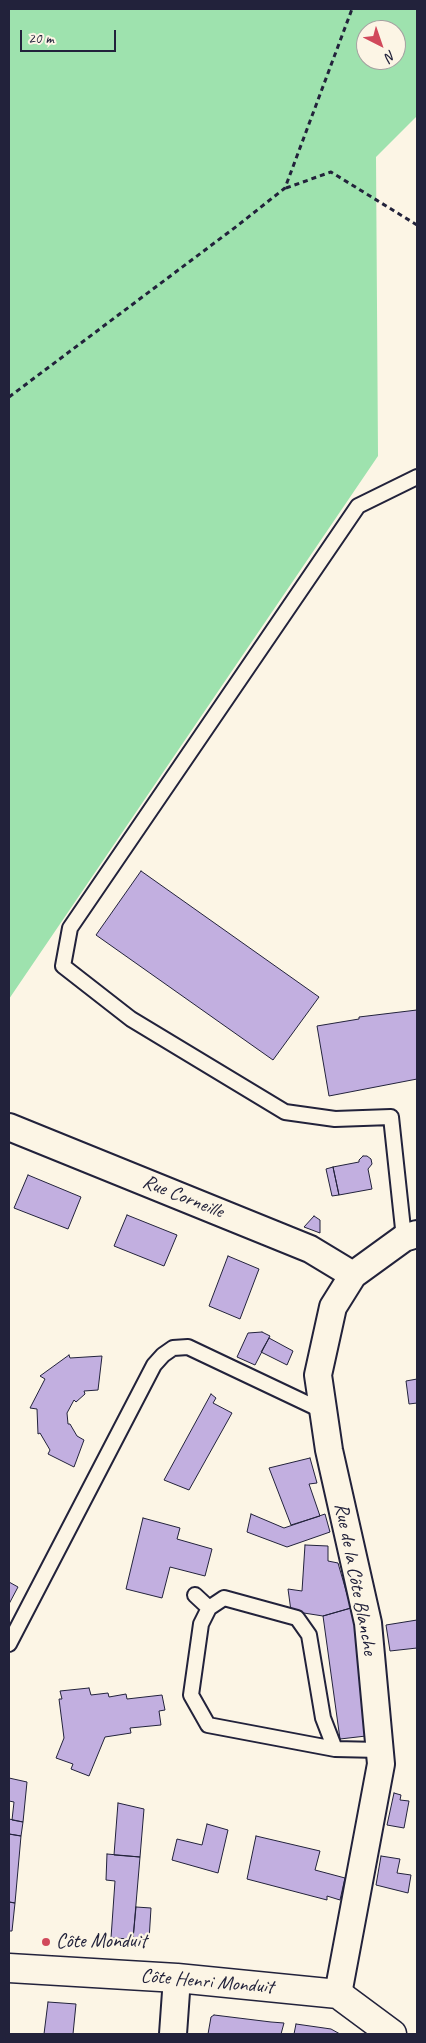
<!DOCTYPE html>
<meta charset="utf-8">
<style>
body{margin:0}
#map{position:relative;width:426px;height:2043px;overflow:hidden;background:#fcf5e5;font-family:Caveat,sans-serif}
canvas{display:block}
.frame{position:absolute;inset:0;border:10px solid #22223b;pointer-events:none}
.north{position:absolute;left:356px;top:20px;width:50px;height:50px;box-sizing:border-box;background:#fcf5e5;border:1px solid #a5a1a1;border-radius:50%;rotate:139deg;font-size:14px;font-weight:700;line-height:20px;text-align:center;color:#22223b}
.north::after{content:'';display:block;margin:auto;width:18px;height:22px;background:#d1495b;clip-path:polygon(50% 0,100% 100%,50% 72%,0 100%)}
.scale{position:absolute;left:20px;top:30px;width:96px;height:22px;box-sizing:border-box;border:2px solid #22223b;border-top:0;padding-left:6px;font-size:15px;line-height:18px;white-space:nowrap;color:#22223b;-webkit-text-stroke:4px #fcf5e5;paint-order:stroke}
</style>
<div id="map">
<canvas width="426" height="2043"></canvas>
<div class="frame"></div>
<div class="north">N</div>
<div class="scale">20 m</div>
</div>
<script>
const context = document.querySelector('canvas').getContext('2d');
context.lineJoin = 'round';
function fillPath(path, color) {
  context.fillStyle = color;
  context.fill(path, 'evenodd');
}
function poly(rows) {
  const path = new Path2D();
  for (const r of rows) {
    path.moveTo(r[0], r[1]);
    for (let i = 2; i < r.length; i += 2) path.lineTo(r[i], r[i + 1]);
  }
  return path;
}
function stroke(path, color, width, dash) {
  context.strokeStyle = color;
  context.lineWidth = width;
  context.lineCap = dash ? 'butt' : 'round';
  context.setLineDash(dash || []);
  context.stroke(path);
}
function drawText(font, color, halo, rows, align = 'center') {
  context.font = font + ' Caveat,sans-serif';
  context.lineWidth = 4.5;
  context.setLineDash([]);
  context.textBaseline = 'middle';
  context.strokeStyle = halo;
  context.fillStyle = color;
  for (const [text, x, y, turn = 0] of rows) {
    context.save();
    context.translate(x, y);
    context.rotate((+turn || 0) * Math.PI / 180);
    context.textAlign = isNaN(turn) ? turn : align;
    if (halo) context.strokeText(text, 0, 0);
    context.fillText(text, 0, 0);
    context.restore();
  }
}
fillPath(poly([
 [9,9,417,9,417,116,376,157,378,456,9,999],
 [366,30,396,30,396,60,366,60]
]), '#9ee2ae');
const building = poly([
 [141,871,319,997,273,1060,96,935,141,871],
 [417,1010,417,1079,329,1096,317,1026,359,1019,359,1017,417,1010],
 [363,1156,367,1156,371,1159,372,1164,368,1169,372,1189,339,1195,333,1167,359,1162,359,1160,363,1156],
 [333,1167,339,1195,332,1196,326,1169,333,1167],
 [28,1175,81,1197,68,1229,14,1208,28,1175],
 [127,1215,177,1235,164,1266,114,1246,127,1215],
 [314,1216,320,1220,320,1233,304,1227,314,1216],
 [228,1256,259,1269,240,1319,209,1306,228,1256],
 [262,1332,270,1336,255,1365,237,1357,248,1333,262,1332],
 [269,1338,293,1351,287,1365,261,1352,269,1338],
 [69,1355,70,1358,102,1356,98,1390,84,1391,85,1394,76,1402,74,1400,67,1413,68,1424,70,1424,77,1436,84,1440,74,1467,48,1454,50,1450,40,1433,38,1434,37,1409,30,1408,45,1379,40,1376,69,1355],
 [417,1379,417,1403,409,1404,406,1381,417,1379],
 [211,1394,216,1398,213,1403,232,1413,189,1490,164,1480,211,1394],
 [310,1458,317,1483,309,1484,320,1516,291,1525,269,1468,310,1458],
 [251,1514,284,1528,325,1514,330,1532,287,1547,247,1532,251,1514],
 [143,1518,180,1528,177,1539,212,1549,205,1576,170,1567,162,1598,126,1589,143,1518],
 [305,1545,328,1546,328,1561,338,1563,351,1608,323,1616,291,1611,288,1589,302,1591,305,1545],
 [9,1582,18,1587,9,1604,9,1582],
 [351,1608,357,1634,366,1736,340,1739,323,1616,351,1608],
 [417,1620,417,1648,390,1651,386,1625,417,1620],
 [89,1688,91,1695,108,1693,109,1697,126,1694,127,1699,162,1695,165,1710,159,1711,161,1725,130,1728,131,1733,105,1737,89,1776,71,1769,73,1764,56,1758,64,1738,59,1699,62,1699,60,1691,89,1688],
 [9,1778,27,1782,23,1822,12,1820,14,1802,9,1801,9,1778],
 [394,1793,401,1795,400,1800,409,1801,404,1828,387,1825,394,1793],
 [118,1803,144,1809,140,1857,114,1855,118,1803],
 [9,1819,23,1822,21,1836,9,1834,9,1819],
 [207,1824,228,1830,218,1873,172,1860,177,1839,202,1845,207,1824],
 [9,1834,21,1836,15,1903,9,1902,9,1834],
 [256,1836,320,1851,315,1870,345,1878,340,1900,327,1896,327,1900,247,1879,256,1836],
 [107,1854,140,1857,133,1939,111,1938,115,1881,106,1880,107,1854],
 [381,1856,400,1859,397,1873,411,1875,408,1893,376,1885,381,1856],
 [9,1902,15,1903,12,1931,9,1931,9,1902],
 [136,1907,151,1908,149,1940,133,1939,136,1907],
 [48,2002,76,2004,73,2034,44,2034,48,2002],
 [214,2015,271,2022,284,2023,281,2034,208,2034,211,2017,214,2015],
 [296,2024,331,2029,340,2034,294,2034,296,2024]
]);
fillPath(building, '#c2afe0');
stroke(building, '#22223b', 1);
const lane = poly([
 [404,1238,391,1117,335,1119,285,1112,131,1019,63,966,70,928,358,506,417,477],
 [195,1595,209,1608],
 [9,1644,154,1365,163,1355,173,1348,188,1347,323,1411],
 [335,1749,323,1718,309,1635,297,1618,224,1598,209,1608,201,1624,191,1695,208,1725,335,1749,380,1750]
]);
const street = poly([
 [9,1127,310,1249,353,1275],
 [338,1994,381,1764,368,1623,329,1450,318,1375,333,1307,353,1275,404,1238,417,1234],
 [173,2034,177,1978]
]);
const secondary = poly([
 [9,1968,177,1978,338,1994,392,2034]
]);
stroke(lane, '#22223b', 18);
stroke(street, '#22223b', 30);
stroke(secondary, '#22223b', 31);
stroke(poly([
 [286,188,331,172,417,225],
 [9,397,237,226,285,188,352,9]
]), '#22223b', 3, [5, 4]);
stroke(lane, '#fcf5e5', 14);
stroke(street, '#fcf5e5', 26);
stroke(secondary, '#fcf5e5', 28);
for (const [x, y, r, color] of [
 [46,1942,5,"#d1495b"]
]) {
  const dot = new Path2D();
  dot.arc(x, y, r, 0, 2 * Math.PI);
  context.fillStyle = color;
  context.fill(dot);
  stroke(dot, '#fcf5e5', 2);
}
drawText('20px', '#22223b', '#fcf5e5', [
 ["Rue Corneille",183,1197,22],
 ["Rue de la Côte Blanche",355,1579,79],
 ["Côte Henri Monduit",207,1982,5]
]);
drawText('20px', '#22223b', '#fcf5e5', [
 ["Côte Monduit",56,1942]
], 'left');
</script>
